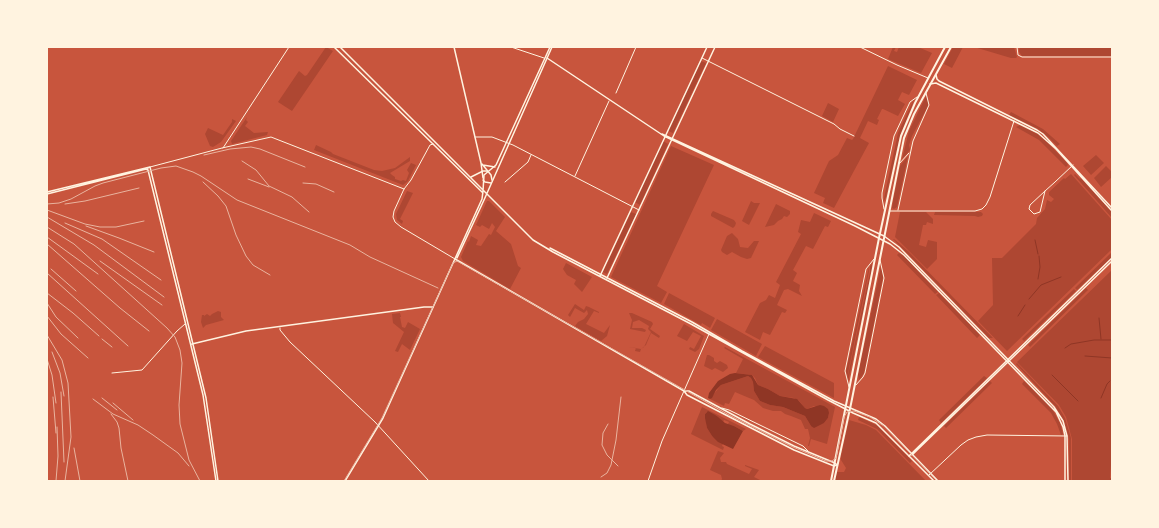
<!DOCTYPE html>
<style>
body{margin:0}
#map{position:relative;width:1159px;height:528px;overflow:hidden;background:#c8553d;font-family:Montserrat,sans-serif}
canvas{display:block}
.frame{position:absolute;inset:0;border:48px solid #fff3e0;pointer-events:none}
</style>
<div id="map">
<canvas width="1159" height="528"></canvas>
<div class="frame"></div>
</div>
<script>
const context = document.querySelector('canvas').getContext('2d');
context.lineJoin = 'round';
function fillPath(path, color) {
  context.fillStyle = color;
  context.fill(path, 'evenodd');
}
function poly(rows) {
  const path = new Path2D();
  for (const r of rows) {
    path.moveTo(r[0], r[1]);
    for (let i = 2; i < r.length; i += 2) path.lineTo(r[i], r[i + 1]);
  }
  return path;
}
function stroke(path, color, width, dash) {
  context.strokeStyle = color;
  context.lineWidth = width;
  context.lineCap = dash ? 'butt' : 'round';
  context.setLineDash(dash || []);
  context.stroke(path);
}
fillPath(poly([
 [326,47,333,51,292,111,278,102,299,71,305,76,307,75],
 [893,47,896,47,894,51,897,52,899,47,918,47,932,53,921,73,888,59],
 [953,47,963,47,952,68,944,64],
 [974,47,1014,47,1017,57,1016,58,1011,58],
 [1021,47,1112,48,1112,56,1022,56,1019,52,1019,49],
 [701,61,706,63,673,133,668,131],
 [888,66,917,80,909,95,902,92,898,100,905,104,898,116,883,109,882,109,877,119,879,120,877,125,868,121,860,138,869,143,834,208,823,203,825,198,814,193,829,161,838,155,847,138,852,140,853,139],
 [926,96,928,103,928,106,912,136,909,145,910,150,902,159,909,131],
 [914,99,912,106,900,136,886,197,883,203,898,133],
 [828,103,839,109,833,122,822,116],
 [1011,112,1043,129,1060,144,1057,146,1049,138,1038,129,1009,115],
 [247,117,246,120,248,122,245,126,254,133,268,132,267,135,232,144,231,141],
 [232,119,236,121,221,142,213,147,210,146,205,134,208,128,223,135,232,122],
 [1020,125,1038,134,1046,141,1067,163,1068,165,1066,167,1039,140,1016,127],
 [663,141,668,144,640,205,635,202],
 [316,145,331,152,333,154,374,170,382,171,395,168,410,157,410,161,390,173,392,175,395,177,395,179,401,181,403,180,406,181,409,173,407,170,411,163,416,165,408,181,403,185,314,150],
 [671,146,714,165,657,286,667,292,661,303,611,277],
 [1096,155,1104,163,1091,175,1083,166],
 [908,156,897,207,894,209,892,208,893,201,900,166],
 [1106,166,1112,172,1112,177,1101,187,1094,178],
 [1071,174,1112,220,1112,249,1007,351,978,321,993,305,992,258,1002,258,1036,224,1037,218,1045,209,1047,200,1051,202,1054,199,1049,195,1049,192,1064,178,1065,179],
 [1075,174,1080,179,1081,178,1112,212,1112,218,1074,175],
 [407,191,413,193,400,219,403,221,402,224,397,220,396,214],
 [487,201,489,201,505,217,496,231,511,244,518,266,521,268,510,289,463,261,461,257,468,241,469,242,471,236,478,240,476,245,481,246,489,234,491,235,495,227,492,223,489,229,482,225,480,227,476,225],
 [751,201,754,203,760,203,749,225,742,221],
 [776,204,790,211,790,214,787,217,784,216,782,219,778,221,774,225,765,227],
 [713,211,734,220,736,223,735,226,733,228,711,216,711,214],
 [631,212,636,214,607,274,603,272],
 [900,212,926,212,933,219,933,224,927,222,926,225,923,225,919,245,926,247,928,240,937,242,937,259,927,269,895,237],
 [935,212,981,212,983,214,982,216,978,217,975,216,934,215],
 [814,213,831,221,828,227,825,226,813,249,806,246,793,270,797,273,793,281,800,285,799,291,802,296,788,289,784,290,777,305,787,310,785,313,782,312,770,335,763,332,760,340,745,332,760,303,766,300,769,295,775,298,780,285,776,282,801,234,798,232,801,220,810,222],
 [732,233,738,239,740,247,748,248,754,241,759,241,751,258,747,259,741,257,732,252,727,255,722,252,721,250,727,236],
 [893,239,894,239,908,251,993,338,989,338],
 [1112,252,1112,257,1077,290,1075,288],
 [899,253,905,257,938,292,935,294,897,255],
 [566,263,592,277,582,292,574,284,576,280,567,275,563,269],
 [872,264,872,270,848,382,847,380,870,272,870,266],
 [881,266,883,277,864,373,859,380,858,375],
 [869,267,869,271,847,378,846,371],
 [1112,270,1112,468,1111,465,1110,478,1112,478,1112,481,1072,481,1072,439,1066,417,1059,405,1017,362],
 [1086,288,1088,290,1030,347,1028,345],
 [1074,289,1076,291,1024,341,1022,339],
 [669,293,715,318,710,328,702,323,701,325,664,304],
 [939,293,980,335,977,338,936,295],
 [575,304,584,310,586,306,589,307,599,312,599,313,594,311,586,324,604,333,610,325,607,336,601,341,575,326,578,322,584,319,588,314,587,310,584,313,575,308,570,317,568,315],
 [218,311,221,312,221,317,224,320,206,325,203,328,201,322,202,315,204,315,204,316,207,314,210,316,212,314],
 [400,313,401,317,400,317,402,327,405,328,408,322,420,329,410,350,402,344,398,352,395,351,404,332,393,323,392,314],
 [629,313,632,313,652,322,653,324,650,329,660,336,659,338,651,333,646,345,641,349,640,352,635,351,636,348,628,347,641,349,644,347,651,332,648,329,649,326,639,320,633,322,632,328,642,328,646,330,645,332,630,329,632,320],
 [717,319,762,344,756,356,711,330],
 [684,324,704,336,699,349,695,352,689,349,690,347,694,349,701,336,693,332,687,341,677,336],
 [765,346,834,383,834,398,758,357],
 [725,347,835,407,827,444,811,439,809,446,808,446,810,438,808,429,805,429,801,420,791,416,785,414,781,411,773,411,763,408,754,400,742,395,735,392,729,404,725,403,724,406,710,399,721,385,748,376,751,378,753,382,754,391,760,401,770,405,783,407,805,416,811,426,824,423,828,418,829,413,814,406,807,409,805,408,799,401,794,398,780,396,768,389,758,385,755,378,752,375,736,373,743,359,724,348],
 [707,355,709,355,714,358,714,361,717,363,720,361,727,365,728,368,723,372,715,368,712,370,704,366],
 [1017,363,1058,406,1065,418,1071,438,1071,481,1069,481,1069,439,1064,421,1055,406,1016,364],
 [984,376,987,378,941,423,939,420],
 [990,381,992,383,946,428,944,426],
 [1024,381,1052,409,1060,423,1063,434,1061,435,1057,424,1051,413,1022,384],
 [702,407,746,429,743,431,734,426,729,425,728,424,729,422,724,420,723,422,717,416,707,412,705,414,707,428,712,436,723,444,722,446,724,447,723,450,691,434],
 [859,417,878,426,912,461,910,463,877,429,858,420],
 [849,420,866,425,876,430,926,481,835,481,837,472,844,472,846,468,841,460,841,456],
 [718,451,724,453,720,458,721,462,726,462,727,464,749,474,752,469,745,466,745,465,759,470,754,477,762,481,721,481,722,479,721,475,710,470]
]), '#ae4732');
fillPath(poly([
 [735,373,752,375,758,385,768,389,780,396,797,399,805,408,807,409,820,405,824,406,828,409,829,413,828,418,824,423,814,428,811,426,805,416,783,407,770,405,760,401,754,391,753,382,751,378,748,376,721,385,716,390,712,398,710,399,708,398,709,393,718,381,730,374],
 [708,411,717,416,725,423,734,426,743,431,733,449,718,442,712,436,707,428,705,418,705,414]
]), '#8f3625');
stroke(poly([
 [1035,240,1038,254],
 [1038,279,1040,267,1039,256],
 [1029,299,1041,285,1061,277],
 [1018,316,1025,305],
 [1099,318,1101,339],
 [1065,348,1071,344,1094,340,1112,340],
 [1085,356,1112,358],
 [1052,375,1078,401],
 [1101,398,1107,384,1110,381]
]), '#8f3625', 1);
stroke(poly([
 [511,47,544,58],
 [860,47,897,65,928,78],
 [1017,47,1018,55,1022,57,1112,57],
 [702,58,834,124,840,129,854,136],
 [616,93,636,47],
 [475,137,492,137,513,145,639,210],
 [433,144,430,145,411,180,404,189,394,211,393,217,395,222,401,227,455,259],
 [223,148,289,47],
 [899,164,909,153],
 [147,169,150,167,222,148,271,137,404,189],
 [575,176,609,101],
 [505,182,528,162,531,155],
 [1045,191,1040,212,1034,214,1029,209,1030,205,1045,191,1055,182,1073,165],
 [884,209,882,198,882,193,894,136,910,102,917,97],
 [898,210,913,141,929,105,926,93],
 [890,211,975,211,982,209,986,205,990,197,1014,121],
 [280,328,280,330,290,342,375,422,429,481],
 [112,373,142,370,177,331,185,324],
 [856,385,863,377,865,373,884,278,880,260],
 [849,387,845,371,866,269,874,259],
 [722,408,729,410,803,446,808,451],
 [929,475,961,445,968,440,976,437,987,435,1067,436],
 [648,481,662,441,709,334]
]), '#fff3e0', 1);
stroke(poly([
 [454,47,481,163,483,178],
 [547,58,664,136,855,226,890,244,904,255,1056,412,1063,427,1065,436,1065,481],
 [936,75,937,79,939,81,1037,130,1043,134,1112,208],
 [930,84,936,83,1038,133,1056,149,1112,211],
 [662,134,884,236,899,247,1054,407,1063,421,1067,436,1068,481],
 [482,164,491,175,492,180],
 [483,165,495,167],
 [483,180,485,182,491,183],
 [47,192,150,167,206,398,218,481],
 [47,194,146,169,148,170,203,395,216,481],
 [455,259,684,391,687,395,718,411,794,450,834,466,837,465],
 [600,276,707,47],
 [607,278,715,47],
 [192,344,246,331,424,307,433,307],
 [684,391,689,391,750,424,794,446,835,463,837,465],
 [912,455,1112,261],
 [909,456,1112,258]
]), '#fff3e0', 1.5);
stroke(poly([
 [334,47,483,193],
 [340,47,533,240,553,252,691,324,828,400,853,413,876,423,934,481],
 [471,177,483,171,487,171],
 [550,248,692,322,742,351,834,401,876,419,885,426,938,481],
 [457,258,484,200,552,47],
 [345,481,383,418,482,199,483,191,484,175,496,165,550,47]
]), '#fff3e0', 1.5);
stroke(poly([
 [831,481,879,238,901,136,915,103,945,47],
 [834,481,851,404,904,138,914,114,951,47]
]), '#fff3e0', 2);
stroke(poly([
 [344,481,382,418,453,263,457,261,729,415,793,447,826,461,832,461,836,458,844,417,847,412,854,411,870,417,884,426,937,481]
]), '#e9b49f', 1);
stroke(poly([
 [204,155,230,149,251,147,260,149,305,167],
 [242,161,256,170,269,186,292,197,309,212],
 [248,179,269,187],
 [203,182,218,196,226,206,236,235,246,256,253,265,270,275],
 [303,183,316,184,334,192],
 [47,204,59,203,71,199,95,186,103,183,161,168,176,166,193,172,201,176,237,200,350,245,370,257,438,288],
 [65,204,85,201,139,188],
 [47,210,85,224,100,227,116,227,144,221],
 [47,217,94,245,164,297],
 [65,223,102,239,161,280],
 [86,226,119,238,154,252],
 [47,227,74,244,167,328,175,337,180,350,182,363,179,405,180,424,189,460,200,481],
 [47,237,98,274],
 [47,244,120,308,149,331],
 [100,261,162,305],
 [51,269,76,291],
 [47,273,128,346],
 [47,293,73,313,99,336],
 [47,303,56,317,78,338],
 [47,316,61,334,88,358],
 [47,335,62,360,68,383,71,437,65,481],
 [102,339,112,347],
 [52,352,60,373,64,396],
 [47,359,52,375,56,403],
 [61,392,64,462],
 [53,397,56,433],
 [102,398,117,410],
 [93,399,113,414,138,425,153,435,178,453,189,466],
 [113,403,133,420],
 [111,414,117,422,119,428,121,448,128,481],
 [608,424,603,433,602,445,607,455,618,466],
 [74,448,80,481],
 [601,477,607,473,611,465,616,440,621,397],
 [56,481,58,456,57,427]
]), '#e9b49f', 1);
</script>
